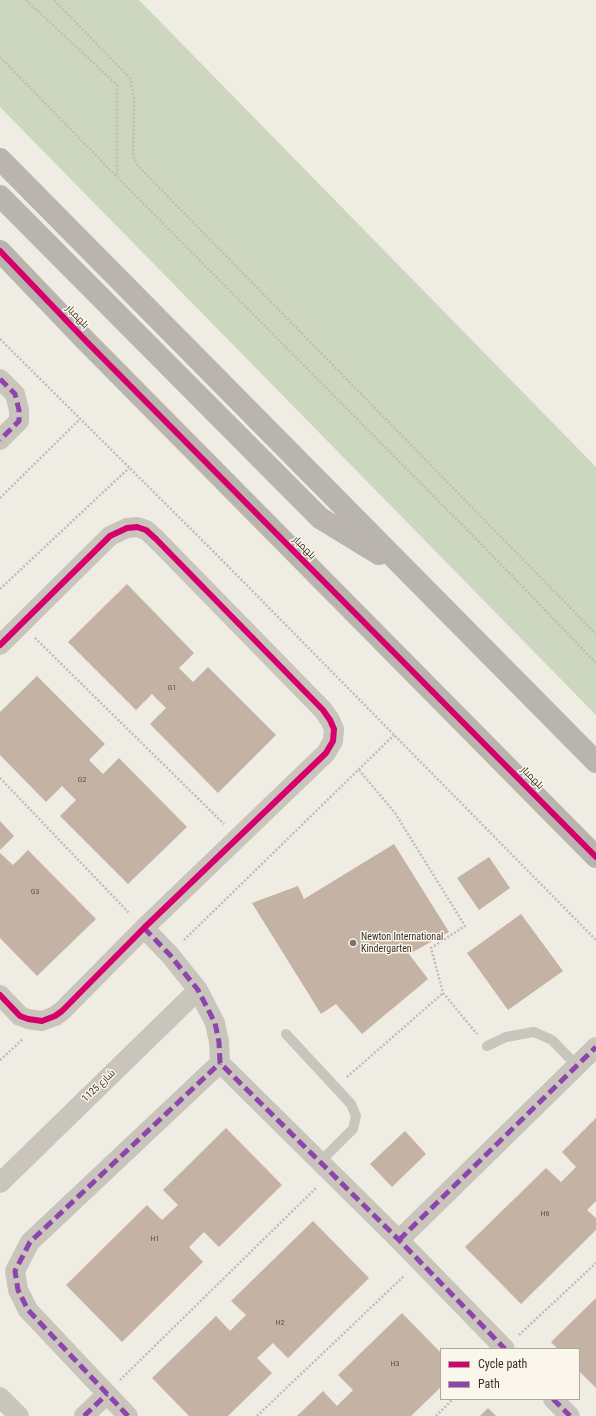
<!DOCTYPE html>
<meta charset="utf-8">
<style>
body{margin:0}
#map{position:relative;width:596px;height:1416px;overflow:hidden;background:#efece4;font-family:"Roboto Condensed",sans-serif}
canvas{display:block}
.legend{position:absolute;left:440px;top:1348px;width:140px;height:52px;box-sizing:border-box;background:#fbf6ec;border:1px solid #aea79e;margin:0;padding:5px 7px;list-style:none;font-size:12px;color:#3a312a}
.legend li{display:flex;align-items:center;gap:8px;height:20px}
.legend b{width:20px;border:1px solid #aea79e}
</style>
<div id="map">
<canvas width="596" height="1416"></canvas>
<ul class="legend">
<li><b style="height:5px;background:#d6006c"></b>Cycle path</li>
<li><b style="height:5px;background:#8e44ad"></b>Path</li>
</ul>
</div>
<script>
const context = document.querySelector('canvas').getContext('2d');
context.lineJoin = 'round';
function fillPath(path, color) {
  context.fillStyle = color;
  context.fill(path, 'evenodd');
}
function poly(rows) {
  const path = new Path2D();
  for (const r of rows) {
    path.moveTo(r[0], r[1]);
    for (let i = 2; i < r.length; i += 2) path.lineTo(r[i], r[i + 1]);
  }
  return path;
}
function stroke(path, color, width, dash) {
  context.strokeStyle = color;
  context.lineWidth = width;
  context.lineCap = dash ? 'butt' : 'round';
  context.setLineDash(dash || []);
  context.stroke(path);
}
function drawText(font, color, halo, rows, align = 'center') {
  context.font = font + ' "Roboto Condensed",Cairo,sans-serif';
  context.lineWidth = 3;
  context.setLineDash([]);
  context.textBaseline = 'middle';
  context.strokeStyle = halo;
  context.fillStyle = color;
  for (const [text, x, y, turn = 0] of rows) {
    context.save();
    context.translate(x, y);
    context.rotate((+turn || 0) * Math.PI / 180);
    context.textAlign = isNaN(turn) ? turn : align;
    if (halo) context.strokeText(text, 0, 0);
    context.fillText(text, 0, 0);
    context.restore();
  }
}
fillPath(poly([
 [0,0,139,0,596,467,596,715,0,107]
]), '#cdd6be');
fillPath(poly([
 [127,584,194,653,179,668,193,682,208,667,276,735,218,793,150,724,166,708,152,694,136,710,68,642],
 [37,676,105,744,89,760,103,774,119,758,187,827,128,884,60,816,76,800,62,786,46,802,0,755,0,712],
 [0,821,14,836,0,850],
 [394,844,449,932,409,954,428,979,362,1034,336,1004,321,1014,252,903,298,886,304,899],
 [28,850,96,919,37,976,0,938,0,853,13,865],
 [489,857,510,888,479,910,457,878],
 [521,914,563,971,508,1010,467,953],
 [596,1118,596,1201,587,1210,596,1218,596,1230,521,1304,465,1247,546,1168,561,1182,576,1167,562,1152],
 [226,1128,282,1185,219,1247,204,1232,189,1247,203,1262,122,1342,66,1285,147,1205,162,1220,178,1205,163,1190],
 [405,1131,426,1154,392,1187,370,1164],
 [313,1221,369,1278,288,1358,273,1343,257,1358,272,1373,228,1416,189,1416,152,1378,216,1316,230,1331,246,1315,231,1301],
 [596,1298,596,1388,579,1371,579,1349,558,1349,551,1342],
 [402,1313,441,1353,441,1387,411,1416,297,1416,323,1391,337,1406,353,1390,338,1375],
 [488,1408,496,1416,480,1416]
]), '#c4b2a5');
stroke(poly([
 [26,0,117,85,117,176],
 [54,0,130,78,134,99,133,156,138,166,596,634],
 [0,57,117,177,489,552,596,663],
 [0,339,216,554,596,940],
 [0,498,80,419],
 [0,589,129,468],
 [35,638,224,824],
 [359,770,395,813,465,926,431,948,443,993,477,1034],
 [0,778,130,914],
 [184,940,394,735],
 [0,1060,23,1039],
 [347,1077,443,993],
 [519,1335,596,1263],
 [120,1380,317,1187],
 [257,1416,404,1276],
 [436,1416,453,1399]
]), '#c1bcb5', 2.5, [2, 2]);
stroke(poly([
 [286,1034,351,1104,356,1116,353,1129,320,1162],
 [487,1046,506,1037,534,1032,552,1040,577,1066]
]), '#c9c4bc', 10);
stroke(poly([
 [0,379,15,394,19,410,19,421,0,440],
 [0,645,110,536,127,528,137,527,146,530,156,539,323,710,330,720,334,729,333,741,326,753,144,928,62,1011,55,1016,42,1021,28,1019,20,1016,0,995],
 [144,928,170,955,198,990,215,1023,219,1042,220,1063,399,1240,505,1349],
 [0,1183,198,990],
 [399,1240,596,1047],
 [0,1397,19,1416],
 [553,1399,570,1416],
 [84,1416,107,1394],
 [128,1416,28,1310,18,1290,15,1271,30,1242,220,1063]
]), '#c9c4bc', 20);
stroke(poly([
 [0,159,596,762],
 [0,196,320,518,379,554],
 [0,251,85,340,596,857]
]), '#b9b4ad', 22);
stroke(poly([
 [0,379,15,394,19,410,19,421,0,440],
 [144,928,170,955,198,990,215,1023,219,1042,220,1063,399,1240,505,1349],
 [399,1240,596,1047],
 [553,1399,570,1416],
 [84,1416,107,1394],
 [128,1416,28,1310,18,1290,15,1271,30,1242,220,1063]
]), '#8e44ad', 5, [10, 5]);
stroke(poly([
 [0,251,85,340,596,857],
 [0,645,110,536,127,528,137,527,146,530,156,539,323,710,330,720,334,729,333,741,326,753,144,928,62,1011,55,1016,42,1021,28,1019,20,1016,0,995]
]), '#d6006c', 6);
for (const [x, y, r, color] of [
 [353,943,4,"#79726b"]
]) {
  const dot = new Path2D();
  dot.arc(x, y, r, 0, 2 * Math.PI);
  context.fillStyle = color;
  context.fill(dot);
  stroke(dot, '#fbf6ec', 1.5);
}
drawText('8px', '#5c5149', null, [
 ["G1",172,688],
 ["G2",82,780],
 ["G3",35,892],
 ["H6",545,1214],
 ["H1",155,1239],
 ["H2",280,1323],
 ["H3",395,1364]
]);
drawText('10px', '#3a312a', '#fbf6ec', [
 ["بلهمبار",77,317,46],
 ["بلهمبار",304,548,45],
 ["بلهمبار",532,778,45],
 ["شارع 1125",99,1086,-44]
]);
drawText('10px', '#3a312a', '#fbf6ec', [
 ["Newton International",361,937],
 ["Kindergarten",361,949]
], 'left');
</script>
